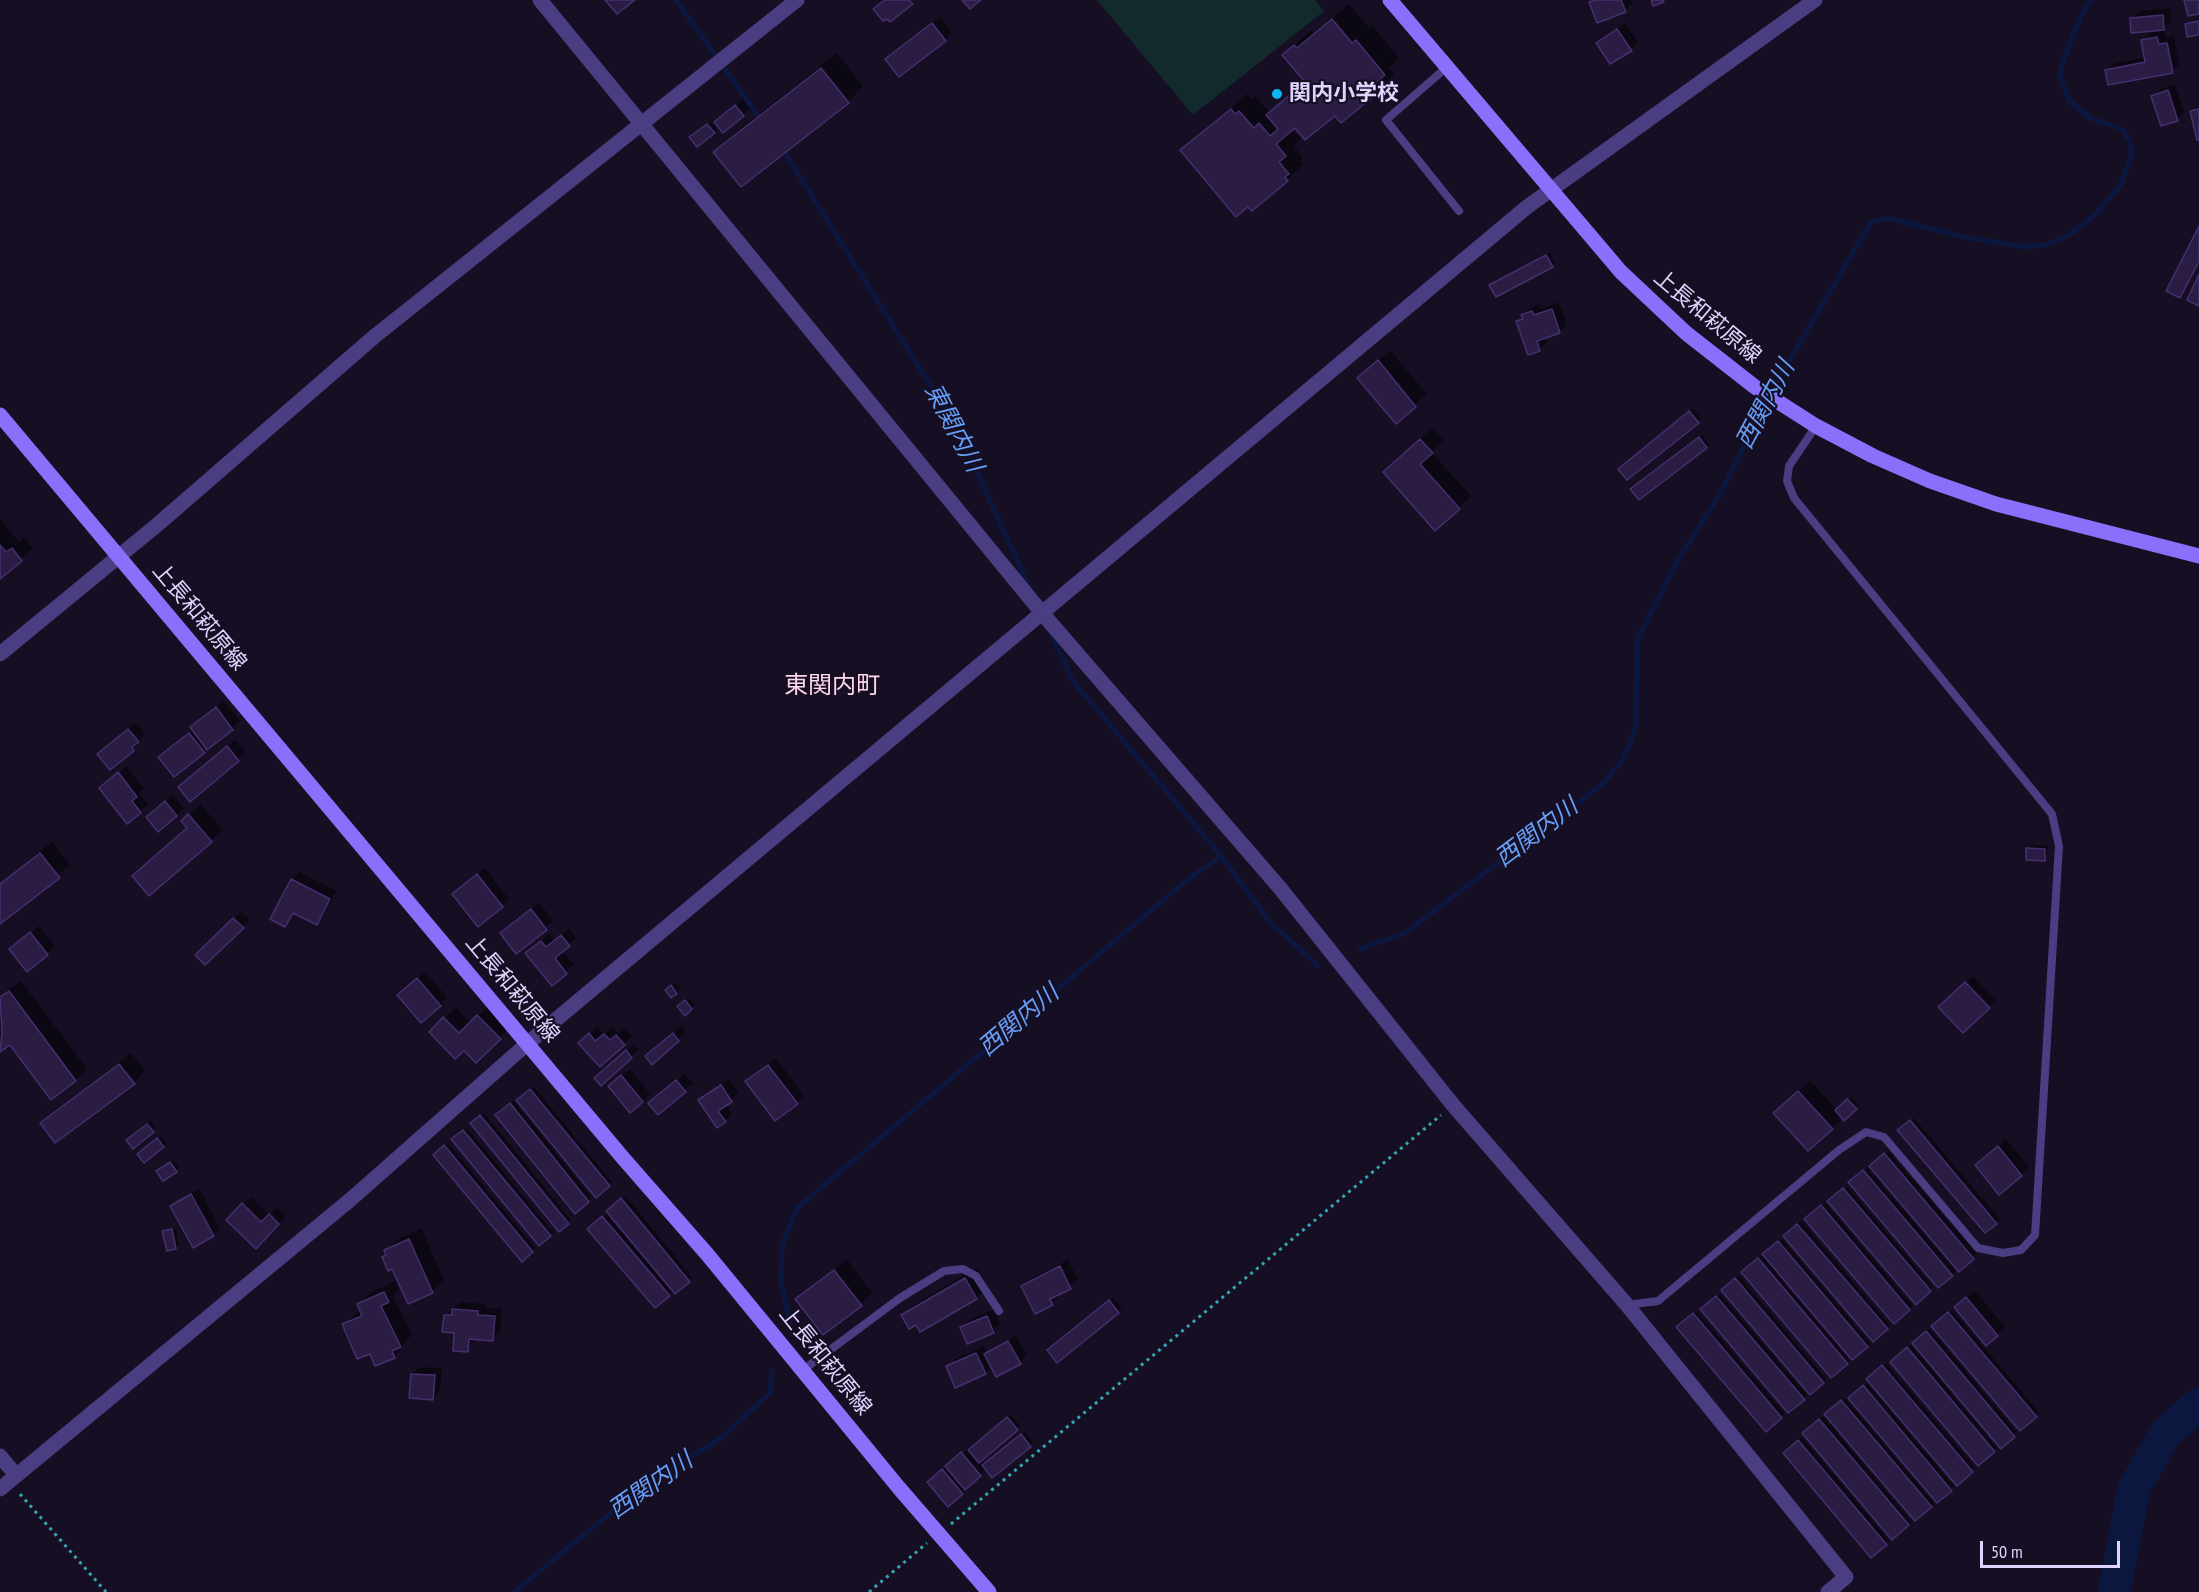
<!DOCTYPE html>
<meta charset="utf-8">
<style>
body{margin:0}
#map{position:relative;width:2199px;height:1592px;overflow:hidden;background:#160f24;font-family:"PT Sans Narrow",sans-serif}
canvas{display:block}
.scale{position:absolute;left:1980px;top:1541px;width:140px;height:27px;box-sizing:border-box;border:3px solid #dfd4fd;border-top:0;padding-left:8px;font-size:18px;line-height:21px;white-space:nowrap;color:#dfd4fd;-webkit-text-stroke:4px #160f24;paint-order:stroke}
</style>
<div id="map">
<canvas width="2199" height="1592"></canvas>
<div class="scale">50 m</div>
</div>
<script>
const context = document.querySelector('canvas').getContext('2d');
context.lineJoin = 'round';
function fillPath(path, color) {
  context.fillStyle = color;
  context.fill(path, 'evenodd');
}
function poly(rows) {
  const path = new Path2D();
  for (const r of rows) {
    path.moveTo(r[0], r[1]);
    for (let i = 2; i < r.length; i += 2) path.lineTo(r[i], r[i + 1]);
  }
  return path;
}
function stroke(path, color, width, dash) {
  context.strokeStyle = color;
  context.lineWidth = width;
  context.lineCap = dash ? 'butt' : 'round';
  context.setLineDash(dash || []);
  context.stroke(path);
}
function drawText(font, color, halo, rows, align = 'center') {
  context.font = font + ' "PT Sans Narrow","Noto Sans JP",sans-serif';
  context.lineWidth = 4.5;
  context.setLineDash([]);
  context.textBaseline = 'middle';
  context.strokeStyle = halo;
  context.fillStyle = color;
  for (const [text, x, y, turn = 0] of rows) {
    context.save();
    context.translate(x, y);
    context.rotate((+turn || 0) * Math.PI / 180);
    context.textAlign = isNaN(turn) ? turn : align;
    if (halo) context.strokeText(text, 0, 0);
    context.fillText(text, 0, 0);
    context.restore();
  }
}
fillPath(poly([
 [1097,0,1315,0,1324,11,1193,115]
]), '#132a2d');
fillPath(poly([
 [1593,0,1631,0,1633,3,1625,10,1590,3],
 [1349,4,1369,28,1372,25,1399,58,1389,68,1394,74,1379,89,1335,114,1292,129,1301,139,1294,146,1303,158,1300,161,1303,164,1287,180,1182,151,1247,94,1251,99,1255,96,1270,113,1306,81,1284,55,1311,30,1314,34],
 [2170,8,2171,21,2163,28,2131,19,2139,11],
 [940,17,952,33,945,40,887,59],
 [1625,23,1638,42,1631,50,1598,43],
 [2164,30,2166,38,2174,36,2179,64,2172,72,2107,71,2114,63,2146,57,2143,41,2150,33],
 [837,53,863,86,848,102,715,152,731,136],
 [2175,84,2184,112,2177,120,2152,96,2160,89],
 [743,99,750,108,743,115,723,115],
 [711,122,717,129,714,132,695,134],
 [2199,229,2199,262,2180,296],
 [1550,253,1555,263,1552,266,1491,285],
 [1559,302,1567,324,1559,332,1545,337,1547,342,1539,350,1518,321,1531,307,1540,304,1541,309],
 [1390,350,1427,394,1396,422,1359,378],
 [1693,409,1701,418,1698,422,1623,465],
 [1432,428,1443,440,1431,452,1471,496,1459,508,1385,472],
 [1702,435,1709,444,1706,447,1635,486],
 [0,519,19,542,24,537,33,548,0,577],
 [224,701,240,721,232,729,204,752,168,750,193,730,192,727,199,720],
 [136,722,145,733,133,750,99,754],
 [235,740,246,752,190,800,187,780],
 [126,766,144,789,139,793,148,804,127,822,101,788],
 [173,795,184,808,176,815,156,810],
 [200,804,222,829,211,841,183,821],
 [52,842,70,865,0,922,0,883],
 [2031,845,2048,846,2047,856,2044,860,2028,849],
 [485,868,509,899,502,906,461,887],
 [300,872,336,891,324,915,316,923,296,912,285,925,292,880],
 [539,902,553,921,516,952,502,933],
 [242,912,250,920,205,963,197,955],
 [39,926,55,946,27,969,19,942],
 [569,929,576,937,562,951,574,965,552,984,527,953,549,934,554,941],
 [425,972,447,997,440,1005,407,988],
 [1973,976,1996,1000,1963,1031,1940,1007],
 [21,981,87,1069,75,1080,11,1043,0,1049,0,1033,3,1030,0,1026,0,996],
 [675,983,680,989,671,996,670,987],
 [689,998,695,1005,685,1013,683,1003],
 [490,1004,511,1026,476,1061,464,1048,431,1032,456,1007,471,1023],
 [681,1026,686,1032,652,1062,654,1049],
 [597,1027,604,1035,612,1027,618,1034,625,1028,632,1037,600,1065,588,1036],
 [634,1044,639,1049,601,1084,603,1071],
 [131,1053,145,1071,134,1083,42,1123],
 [776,1058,804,1095,797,1103,747,1082],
 [630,1069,650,1094,630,1111,617,1079],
 [685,1074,693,1083,658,1113,658,1096],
 [729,1079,739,1093,726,1104,732,1114,725,1121,700,1100],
 [1810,1080,1837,1110,1852,1097,1859,1105,1832,1128,1787,1102],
 [534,1087,612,1182,609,1185,521,1097],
 [514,1101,592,1198,575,1212,501,1112],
 [484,1113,571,1220,559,1230,472,1124],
 [1914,1118,2000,1219,1985,1231,1903,1127],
 [151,1121,156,1128,133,1146,132,1137],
 [467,1128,553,1232,540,1244,456,1136],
 [161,1136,167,1143,163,1146,142,1151],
 [2006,1139,2029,1167,1999,1192,1977,1165],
 [448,1143,535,1248,522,1259,435,1155],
 [1888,1151,1977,1254,1959,1270,1871,1166],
 [174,1160,179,1168,176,1171,161,1168],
 [1867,1168,1956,1271,1938,1286,1850,1183],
 [1847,1186,1933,1287,1916,1303,1830,1201],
 [199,1188,220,1228,213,1235,172,1206],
 [626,1196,692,1277,675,1292,674,1290,669,1295,589,1229,606,1214,644,1259,646,1257,611,1207],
 [251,1197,269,1215,277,1208,286,1216,256,1247,228,1220],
 [1825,1203,1913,1306,1894,1322,1806,1219],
 [1801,1221,1890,1325,1873,1340,1785,1236],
 [175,1227,179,1244,176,1248,164,1232],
 [421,1228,444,1280,432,1291,383,1258,387,1254,386,1251,398,1239],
 [1782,1239,1870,1343,1852,1358,1778,1271,1776,1273,1850,1360,1832,1376,1743,1272],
 [847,1259,872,1293,861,1305,797,1300],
 [1068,1260,1078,1280,1058,1294,1059,1296,1052,1304,1022,1286,1030,1279],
 [977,1268,988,1286,976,1298,916,1323,903,1316,915,1304],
 [1739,1276,1826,1379,1810,1393,1723,1290],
 [396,1281,399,1289,393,1296,412,1334,394,1357,371,1352,344,1324,361,1310,359,1304,371,1292],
 [1975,1291,2005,1327,1986,1344,1963,1300],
 [1720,1294,1807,1395,1804,1398,1705,1306],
 [1113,1298,1122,1309,1057,1360,1052,1346],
 [461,1302,485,1304,485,1308,502,1309,500,1332,492,1340,475,1338,467,1350,445,1316],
 [994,1309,1000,1324,993,1331,962,1327,969,1320],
 [1952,1310,2039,1412,2036,1415,1937,1323],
 [1697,1311,1785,1414,1781,1417,1682,1324],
 [1930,1329,2017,1432,2001,1446,1917,1339],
 [1016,1335,1027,1355,1020,1363,992,1366,985,1373,947,1367,955,1359,984,1346,987,1353],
 [1911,1345,1997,1448,1994,1451,1895,1358],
 [1886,1363,1975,1467,1957,1483,1871,1376],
 [420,1367,442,1368,440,1390,433,1398,412,1374],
 [1867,1383,1954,1486,1951,1490,1853,1394],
 [1845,1398,1934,1503,1931,1506,1829,1410],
 [1011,1415,1020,1426,980,1459,985,1464,1025,1431,1033,1442,992,1476,987,1468,962,1493,936,1475],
 [1823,1416,1911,1521,1908,1524,1804,1433],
 [1802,1437,1889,1540,1871,1556,1785,1453]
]), '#0007');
stroke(poly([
 [676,0,762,121],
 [782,148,957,428,1031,591],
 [1049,629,1072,680,1221,856,1270,922,1317,965],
 [1360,949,1405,933,1603,784,1623,759,1636,727,1637,639,1680,557,1720,494,1778,380,1871,222,1887,218,1969,238,2025,247,2045,245,2069,235,2094,216,2120,186,2132,155,2130,141,2122,129,2090,118,2070,101,2060,78,2062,63,2081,17,2091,0],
 [790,1322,781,1283,782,1245,797,1208,1186,881,1221,856],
 [514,1592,645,1485,721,1438,770,1393,772,1371]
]), '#0c1740', 5);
stroke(poly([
 [2114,1592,2134,1488,2166,1433,2199,1404]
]), '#0c1740', 33);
const building = poly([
 [605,0,635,0,617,14,605,0],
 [885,0,909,0,913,4,890,22,887,19,883,21,873,9,885,0],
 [962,0,981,0,970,9,962,0],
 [1595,0,1621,0,1626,12,1597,23,1589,2,1595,0],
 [1651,0,1663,0,1664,2,1653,6,1651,0],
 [2184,0,2199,0,2199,14,2188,16,2184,0],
 [2163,15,2164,30,2131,33,2130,18,2163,15],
 [1332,19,1352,43,1356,40,1385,75,1374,84,1380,91,1341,123,1335,116,1305,140,1295,128,1276,144,1286,156,1279,162,1289,174,1285,177,1288,181,1252,211,1248,207,1236,217,1180,150,1231,109,1235,114,1239,111,1254,128,1259,123,1270,136,1278,129,1266,115,1305,82,1282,55,1294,45,1297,48,1332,19],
 [2199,21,2199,35,2187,37,2185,24,2199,21],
 [932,23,946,41,899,77,885,59,932,23],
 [1617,29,1632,51,1610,64,1596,43,1617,29],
 [2157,37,2159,44,2167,43,2173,73,2108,85,2105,70,2145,62,2141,40,2157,37],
 [821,68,849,103,741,187,713,152,821,68],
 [2168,90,2178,121,2161,126,2151,96,2168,90],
 [735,105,744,116,723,133,714,122,735,105],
 [2199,109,2199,140,2197,140,2190,111,2199,109],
 [707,124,715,133,697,147,689,137,707,124],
 [2199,226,2199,261,2180,298,2166,291,2199,226],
 [1546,255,1553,267,1496,297,1489,285,1546,255],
 [2199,274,2199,306,2187,300,2199,274],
 [1552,309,1560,333,1537,341,1540,351,1528,355,1516,321,1523,319,1521,315,1532,311,1534,315,1552,309],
 [1378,360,1416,407,1396,424,1357,378,1378,360],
 [1689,411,1699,423,1627,480,1618,469,1689,411],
 [1699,437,1707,448,1639,500,1630,489,1699,437],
 [1420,439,1433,453,1420,464,1460,509,1435,531,1383,472,1420,439],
 [0,545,6,552,12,548,22,561,0,579,0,545],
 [216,707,233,730,207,750,190,727,216,707],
 [128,729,139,742,132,747,134,751,110,770,97,754,128,729],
 [189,733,205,753,174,777,158,757,189,733],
 [227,746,239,761,190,802,178,787,227,746],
 [118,772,137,797,132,801,141,813,127,824,99,788,118,772],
 [165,801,177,816,158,832,146,817,165,801],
 [188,814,212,842,149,896,132,876,187,828,181,821,188,814],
 [2026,848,2045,849,2045,861,2026,860,2026,848],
 [40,853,60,878,0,924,0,884,40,853],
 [477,874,503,907,478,927,452,894,477,874],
 [291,879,330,899,317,925,293,913,285,927,270,919,291,879],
 [531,909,547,930,516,954,500,933,531,909],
 [233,918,244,928,205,965,195,955,233,918],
 [30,932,48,955,27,972,9,949,30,932],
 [561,935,570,946,555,958,567,974,552,986,525,953,541,941,546,947,561,935],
 [417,978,441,1006,421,1023,397,995,417,978],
 [1965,982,1990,1008,1963,1033,1938,1007,1965,982],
 [671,985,677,994,671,998,665,990,671,985],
 [9,991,76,1081,51,1100,10,1045,0,1052,2,1032,0,997,9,991],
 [685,1000,692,1009,685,1016,677,1006,685,1000],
 [477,1015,501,1039,476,1063,464,1051,455,1059,429,1032,443,1017,459,1033,477,1015],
 [589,1033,595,1041,604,1034,610,1040,616,1035,625,1045,600,1067,578,1043,589,1033],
 [673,1033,679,1041,652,1065,645,1056,673,1033],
 [626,1050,632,1058,601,1086,594,1078,626,1050],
 [119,1064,135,1084,55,1143,40,1123,119,1064],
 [768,1065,798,1104,775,1121,745,1081,768,1065],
 [621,1075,643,1102,630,1113,608,1086,621,1075],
 [676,1080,686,1092,658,1115,648,1103,676,1080],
 [721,1085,732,1102,718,1111,726,1122,717,1128,698,1100,721,1085],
 [530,1089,610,1186,596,1198,516,1100,530,1089],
 [1798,1091,1833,1129,1808,1151,1773,1113,1798,1091],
 [1847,1099,1857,1109,1844,1121,1835,1110,1847,1099],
 [510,1103,589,1202,575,1214,495,1115,510,1103],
 [480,1115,569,1224,559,1232,470,1123,480,1115],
 [1910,1120,1997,1224,1985,1233,1897,1130,1910,1120],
 [147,1124,154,1132,133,1149,126,1140,147,1124],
 [463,1130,551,1236,539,1246,451,1139,463,1130],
 [157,1138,164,1147,144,1163,137,1154,157,1138],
 [444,1145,533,1252,522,1262,433,1155,444,1145],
 [1998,1146,2022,1176,1999,1195,1975,1165,1998,1146],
 [1884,1153,1974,1259,1959,1272,1869,1166,1884,1153],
 [170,1162,177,1172,163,1181,156,1171,170,1162],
 [1863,1170,1953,1276,1938,1288,1848,1182,1863,1170],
 [1843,1188,1931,1291,1916,1305,1827,1201,1843,1188],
 [191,1194,214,1236,193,1248,170,1206,191,1194],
 [621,1198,690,1282,675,1294,606,1211,621,1198],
 [242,1203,261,1222,269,1214,279,1224,256,1249,226,1220,242,1203],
 [1821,1205,1910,1310,1894,1324,1804,1219,1821,1205],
 [602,1216,670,1296,655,1308,587,1229,602,1216],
 [1797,1224,1888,1329,1873,1342,1783,1236,1797,1224],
 [172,1229,176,1249,167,1251,162,1231,172,1229],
 [409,1239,433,1293,408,1304,392,1269,388,1271,382,1257,386,1255,384,1250,409,1239],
 [1778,1241,1868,1347,1852,1360,1762,1254,1778,1241],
 [1758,1258,1848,1364,1831,1378,1741,1272,1758,1258],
 [1060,1266,1071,1289,1050,1299,1053,1305,1035,1314,1021,1286,1060,1266],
 [834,1270,862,1306,823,1335,795,1299,834,1270],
 [965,1278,977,1299,920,1332,916,1325,909,1329,901,1315,965,1278],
 [1735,1278,1824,1383,1810,1395,1721,1290,1735,1278],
 [384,1292,389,1302,381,1306,401,1347,392,1351,395,1358,375,1366,370,1354,357,1359,342,1324,362,1316,357,1304,384,1292],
 [1716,1296,1805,1400,1788,1413,1700,1309,1716,1296],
 [1966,1297,1998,1336,1986,1346,1954,1307,1966,1297],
 [1109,1300,1119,1313,1057,1363,1047,1350,1109,1300],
 [452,1309,478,1311,478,1315,495,1316,493,1341,469,1339,468,1352,453,1351,454,1333,442,1332,444,1315,452,1315,452,1309],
 [1948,1312,2037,1417,2020,1431,1931,1326,1948,1312],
 [1693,1313,1782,1418,1766,1432,1676,1327,1693,1313],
 [987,1316,994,1333,967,1344,960,1327,987,1316],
 [1926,1331,2015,1437,2001,1449,1912,1343,1926,1331],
 [1008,1341,1021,1364,996,1377,984,1354,1008,1341],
 [1907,1347,1995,1452,1978,1466,1890,1362,1907,1347],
 [976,1353,986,1374,955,1388,946,1366,976,1353],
 [1882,1365,1973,1472,1957,1486,1866,1379,1882,1365],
 [411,1374,435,1375,433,1400,409,1398,411,1374],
 [1863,1385,1952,1491,1937,1503,1848,1398,1863,1385],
 [1841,1400,1932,1507,1915,1521,1824,1414,1841,1400],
 [1007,1417,1018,1430,979,1463,968,1450,1007,1417],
 [1819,1419,1909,1525,1892,1540,1802,1433,1819,1419],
 [1021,1434,1031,1447,992,1478,982,1465,1021,1434],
 [1798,1440,1887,1545,1871,1558,1783,1453,1798,1440],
 [961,1452,981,1476,965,1490,945,1466,961,1452],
 [942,1469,963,1494,948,1507,927,1482,942,1469]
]);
fillPath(building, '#2b1c44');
stroke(building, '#462f6f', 1.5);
stroke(poly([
 [20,1494,106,1592],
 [951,1524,1441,1115],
 [869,1592,927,1543]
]), '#34a5b1', 3, [3, 4.5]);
stroke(poly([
 [1447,67,1386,120,1459,211],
 [1627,1305,1658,1301,1839,1150,1866,1132,1884,1137,1978,1248,2003,1253,2021,1250,2035,1235,2059,846,2052,814,1794,498,1787,481,1789,466,1816,426],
 [803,1370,900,1298,944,1271,963,1269,976,1276,999,1311]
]), '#4a3d81', 8);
stroke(poly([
 [540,0,1042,613,1280,888,1453,1105,1627,1305,1846,1577,1828,1592],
 [0,654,157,525,375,336,797,0],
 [0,1456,16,1475],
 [0,1489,350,1200,528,1043]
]), '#4a3d81', 15);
stroke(poly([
 [528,1043,1527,207,1815,0]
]), '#4a3d81', 15);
stroke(poly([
 [1390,0,1621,272,1686,333,1755,387,1816,426,1873,456,1930,481,1996,504,2199,556],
 [0,415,623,1158,707,1254,899,1488,989,1592]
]), '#896ff9', 15);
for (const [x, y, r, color] of [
 [1277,94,6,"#0bb7f2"]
]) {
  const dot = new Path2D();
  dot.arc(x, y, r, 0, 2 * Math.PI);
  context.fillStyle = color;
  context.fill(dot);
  stroke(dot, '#160f24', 2);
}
drawText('bold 22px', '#dfd4fd', '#160f24', [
 ["関内小学校",1289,94]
], 'left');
drawText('22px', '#dfd4fd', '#160f24', [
 ["上長和萩原線",1707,317,40],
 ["上長和萩原線",199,617,50],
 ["上長和萩原線",512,989,50],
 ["上長和萩原線",825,1361,51]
]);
drawText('italic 24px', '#679ef8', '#160f24', [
 ["西関内川",1766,405,-62],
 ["東関内川",953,428,62],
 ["西関内川",1537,833,-37],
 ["西関内川",1019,1021,-40],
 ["西関内川",651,1486,-35]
]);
drawText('24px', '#fdd6e9', '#160f24', [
 ["東関内町",832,686]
]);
</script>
